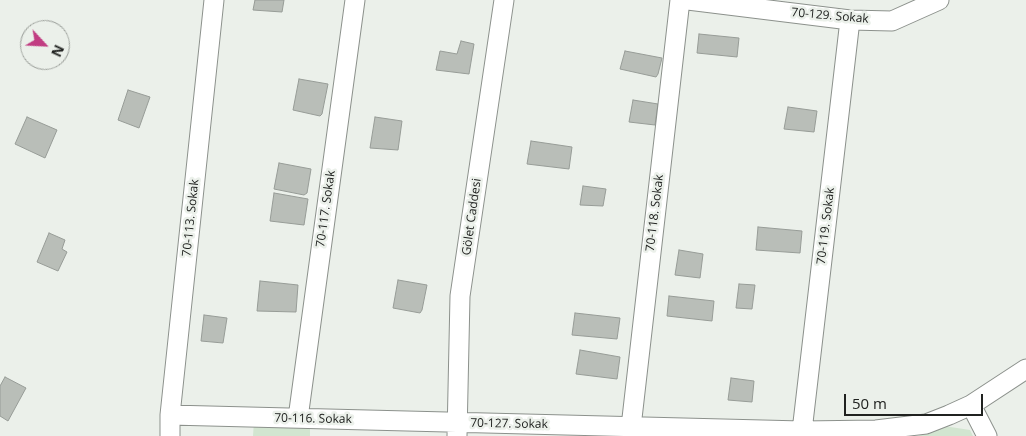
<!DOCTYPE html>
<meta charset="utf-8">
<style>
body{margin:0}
#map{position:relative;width:1026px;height:436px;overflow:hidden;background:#ebf0ea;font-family:"Open Sans",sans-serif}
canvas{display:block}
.north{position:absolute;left:20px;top:20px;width:50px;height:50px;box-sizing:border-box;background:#ebf0ea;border:1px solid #9a9e99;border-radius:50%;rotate:115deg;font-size:14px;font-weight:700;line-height:20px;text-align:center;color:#202220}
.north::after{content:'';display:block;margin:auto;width:18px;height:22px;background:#c13d82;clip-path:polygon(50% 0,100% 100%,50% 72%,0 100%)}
.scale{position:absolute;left:844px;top:394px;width:139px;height:22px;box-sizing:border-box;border:2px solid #202220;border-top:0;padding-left:6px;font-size:15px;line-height:18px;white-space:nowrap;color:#202220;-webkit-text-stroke:4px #ebf0ea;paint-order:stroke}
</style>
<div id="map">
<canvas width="1026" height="436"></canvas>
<div class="north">N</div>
<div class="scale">50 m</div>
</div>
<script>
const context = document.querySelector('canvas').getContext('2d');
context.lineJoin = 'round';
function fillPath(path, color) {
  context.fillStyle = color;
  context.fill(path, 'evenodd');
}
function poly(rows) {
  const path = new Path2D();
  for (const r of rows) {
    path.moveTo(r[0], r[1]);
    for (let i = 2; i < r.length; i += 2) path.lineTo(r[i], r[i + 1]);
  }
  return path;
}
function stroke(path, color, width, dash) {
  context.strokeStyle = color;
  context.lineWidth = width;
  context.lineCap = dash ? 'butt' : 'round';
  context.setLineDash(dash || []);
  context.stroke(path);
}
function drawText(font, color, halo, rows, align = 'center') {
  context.font = font + ' "Open Sans",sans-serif';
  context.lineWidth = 5;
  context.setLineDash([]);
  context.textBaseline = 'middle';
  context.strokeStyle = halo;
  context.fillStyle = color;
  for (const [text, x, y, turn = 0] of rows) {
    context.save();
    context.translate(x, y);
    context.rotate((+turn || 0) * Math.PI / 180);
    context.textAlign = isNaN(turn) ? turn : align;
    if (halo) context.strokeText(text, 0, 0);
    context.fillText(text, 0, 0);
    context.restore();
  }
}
fillPath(poly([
 [254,421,310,422,310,436,253,436],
 [944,426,970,430,973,436,918,436]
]), '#d2e5d0');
const building = poly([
 [255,0,284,0,282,12,253,10,255,0],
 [699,34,739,38,737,57,697,53,699,34],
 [461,41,474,44,469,74,436,70,440,51,457,54,461,41],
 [625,51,662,58,658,74,656,77,620,69,625,51],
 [299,79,328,84,322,114,320,116,293,110,299,79],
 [128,90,150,97,139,128,118,120,128,90],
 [633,100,658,104,655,125,629,122,633,100],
 [788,107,817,111,814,132,784,129,788,107],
 [27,117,57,130,45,158,15,144,27,117],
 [375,117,402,121,398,150,370,148,375,117],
 [531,141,572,147,569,169,527,164,531,141],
 [279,163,311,169,307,193,304,195,274,189,279,163],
 [583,186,606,189,603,206,580,205,583,186],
 [274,193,308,199,304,225,270,221,274,193],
 [758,227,802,231,800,253,756,250,758,227],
 [49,233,65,240,62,249,67,252,58,271,37,262,49,233],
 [679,250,703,254,700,278,675,275,679,250],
 [398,280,427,285,422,310,420,313,393,308,398,280],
 [260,281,298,285,296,312,257,311,260,281],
 [739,284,755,285,752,309,736,308,739,284],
 [669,296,714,301,712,321,667,316,669,296],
 [575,313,620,318,617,339,572,335,575,313],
 [204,315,227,318,223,343,201,341,204,315],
 [580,350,620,357,617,379,576,374,580,350],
 [5,377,26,388,8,421,0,416,0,386,5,377],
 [731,378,754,381,752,402,728,400,731,378]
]);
fillPath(building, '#b9beb8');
stroke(building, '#979c97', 1);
const street = poly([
 [688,0,850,20,892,21,939,0],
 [971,405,987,436],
 [170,415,802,431,876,430,926,424,949,415,971,405,1026,369],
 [298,418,355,0],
 [631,427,680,0],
 [802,431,850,20],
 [170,436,170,415,214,0],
 [457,436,460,296,504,0]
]);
stroke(street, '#8c918c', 21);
stroke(street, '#fff', 19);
drawText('12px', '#202220', '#ebf0ea', [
 ["70-129. Sokak",830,16,5],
 ["70-117. Sokak",326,209,-82],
 ["70-118. Sokak",655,213,-83],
 ["Gölet Caddesi",472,217,-82],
 ["70-113. Sokak",191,218,-84],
 ["70-119. Sokak",826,226,-83],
 ["70-116. Sokak",313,419,1],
 ["70-127. Sokak",509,424,1]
]);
</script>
